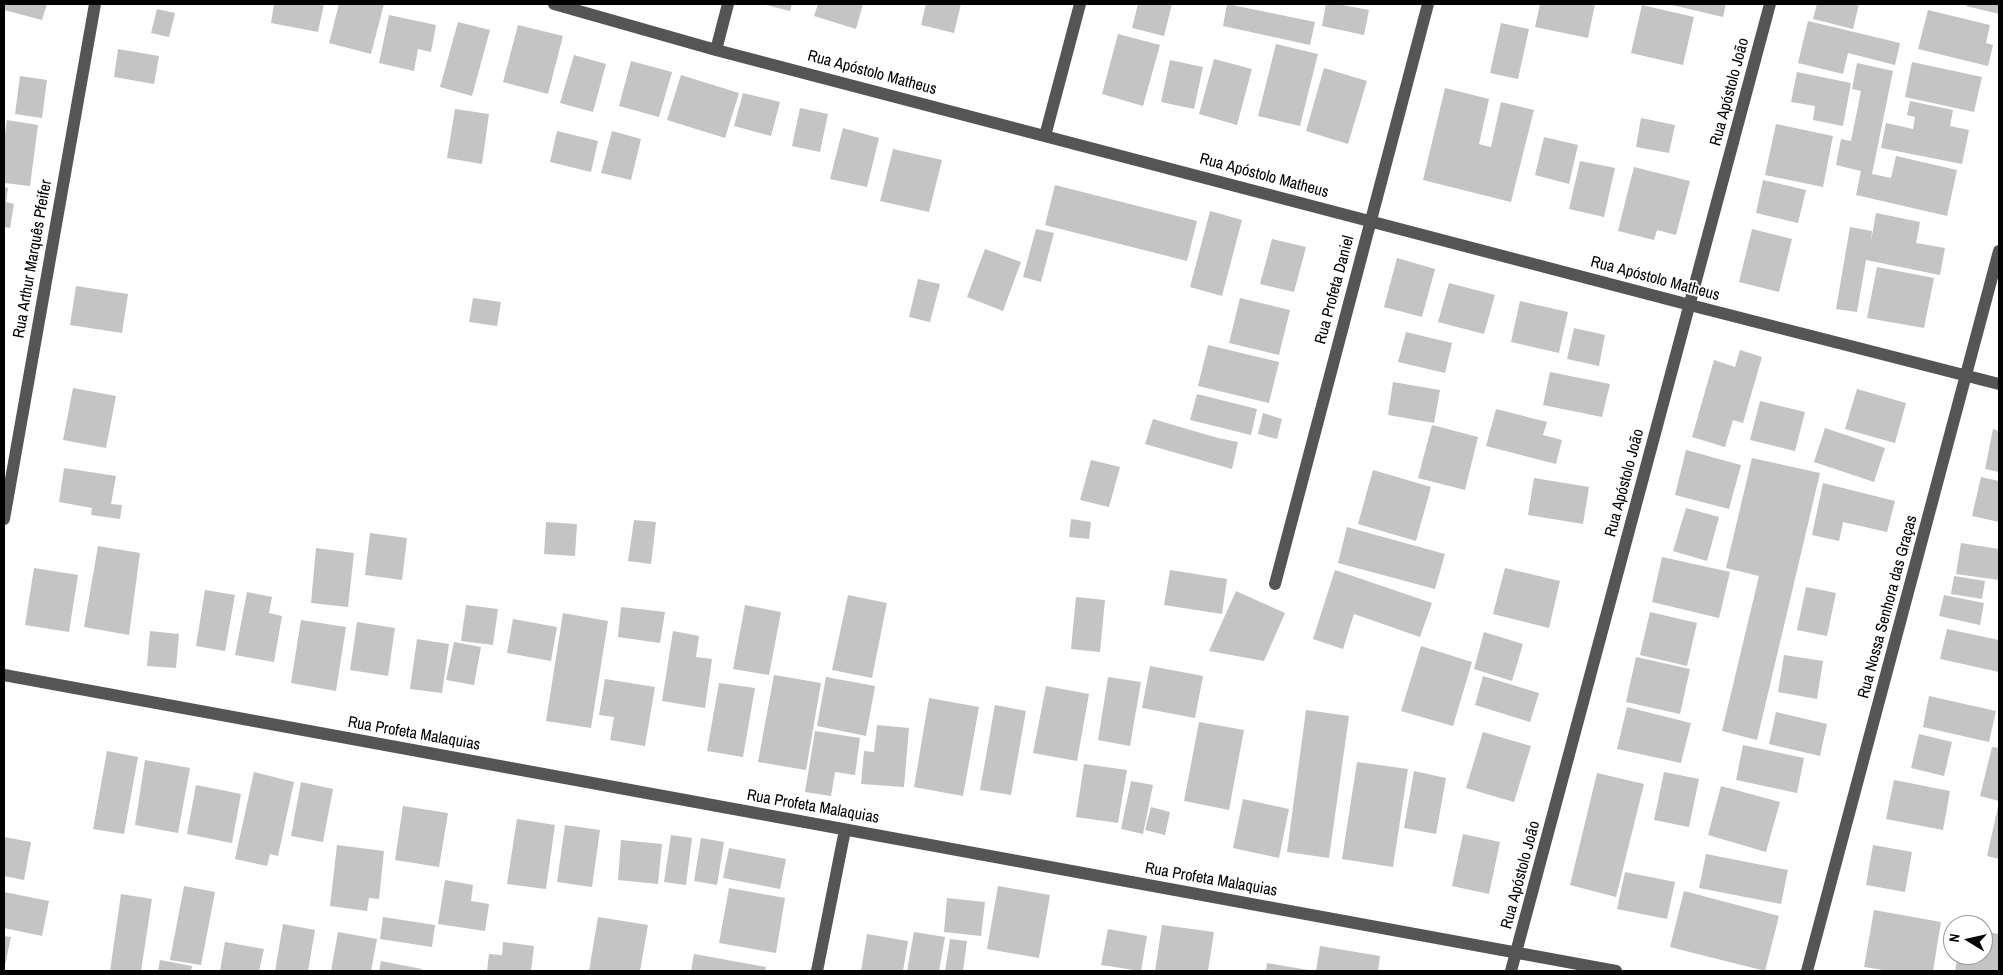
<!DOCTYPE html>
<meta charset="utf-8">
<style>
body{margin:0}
#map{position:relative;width:2003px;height:975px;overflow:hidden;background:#fff;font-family:"Archivo Narrow",sans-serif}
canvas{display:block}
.frame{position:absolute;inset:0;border:5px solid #000;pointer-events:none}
.north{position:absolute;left:1943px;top:915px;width:50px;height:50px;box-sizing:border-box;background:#fff;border:1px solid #999;border-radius:50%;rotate:279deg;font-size:14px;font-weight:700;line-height:20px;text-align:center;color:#000}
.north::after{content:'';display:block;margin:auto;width:18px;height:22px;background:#000;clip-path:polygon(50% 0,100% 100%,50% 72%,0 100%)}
</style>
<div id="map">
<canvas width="2003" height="975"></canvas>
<div class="frame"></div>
<div class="north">N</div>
</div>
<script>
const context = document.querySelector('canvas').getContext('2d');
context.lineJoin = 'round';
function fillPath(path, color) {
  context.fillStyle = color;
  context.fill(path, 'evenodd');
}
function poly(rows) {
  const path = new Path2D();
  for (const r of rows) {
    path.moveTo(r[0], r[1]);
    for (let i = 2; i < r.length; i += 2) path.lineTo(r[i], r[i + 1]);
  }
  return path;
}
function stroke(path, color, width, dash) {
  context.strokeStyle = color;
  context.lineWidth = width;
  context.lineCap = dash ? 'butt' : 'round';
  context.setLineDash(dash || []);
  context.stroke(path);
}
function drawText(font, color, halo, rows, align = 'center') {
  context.font = font + ' "Archivo Narrow",sans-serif';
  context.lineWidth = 4;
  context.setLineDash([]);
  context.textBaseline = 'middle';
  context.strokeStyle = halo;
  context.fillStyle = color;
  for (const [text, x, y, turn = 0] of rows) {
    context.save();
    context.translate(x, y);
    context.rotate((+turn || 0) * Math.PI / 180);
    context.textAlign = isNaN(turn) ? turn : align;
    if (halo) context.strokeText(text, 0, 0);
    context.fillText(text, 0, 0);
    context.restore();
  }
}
fillPath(poly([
 [4,4,47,4,42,20,4,10],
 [274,4,324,4,318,32,271,23],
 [339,4,384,4,371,54,329,43],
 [762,4,792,4,790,11],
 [818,4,863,4,856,29,814,16],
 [926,4,961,4,954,33,921,25],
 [1138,4,1172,4,1164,36,1132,28],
 [1227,4,1315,22,1310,45,1223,26],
 [1326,4,1337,4,1369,10,1364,35,1322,26],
 [1540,4,1595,4,1588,38,1535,27],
 [1668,4,1726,4,1723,17],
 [1817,4,1859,4,1853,29,1813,19],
 [1967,4,1999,4,1999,14,1966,6],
 [1642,5,1694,17,1683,65,1631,53],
 [157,9,175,13,169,37,151,33],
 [1928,10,1990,25,1986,43,1993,45,1988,66,1918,49],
 [389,15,436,25,431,52,418,49,414,71,379,63],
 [1808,21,1900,43,1895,65,1848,53,1843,74,1798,63],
 [458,22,490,30,472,96,440,87],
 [1501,23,1529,29,1518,79,1490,73],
 [518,25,563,36,548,94,503,82],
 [1118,34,1160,45,1143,106,1102,94],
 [1276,44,1318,54,1300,126,1258,116],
 [118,49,159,56,154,84,114,77],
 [574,55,606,64,593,112,560,103],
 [1214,59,1252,69,1237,125,1199,114],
 [1170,60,1203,67,1194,109,1161,102],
 [631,61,672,72,659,117,619,106],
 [1912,62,1982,77,1974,112,1905,97],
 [1857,63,1893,71,1872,174,1891,178,1896,156,1957,170,1947,216,1856,195,1861,171,1836,165,1841,139,1851,141,1861,91,1852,89],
 [1324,68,1367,81,1348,144,1306,131],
 [1797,72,1851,83,1843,126,1813,120,1815,106,1791,102],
 [681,75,739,93,725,138,667,120],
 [20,76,47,80,42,118,15,114],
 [1445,88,1489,99,1479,144,1491,147,1501,102,1534,110,1511,202,1423,180],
 [743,93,780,102,771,136,734,126],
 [1910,101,1953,110,1950,126,1969,130,1962,164,1881,148,1886,123,1913,129,1915,117,1907,115],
 [800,108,828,114,820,152,792,146],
 [455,109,489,114,482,164,447,158],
 [1641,118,1675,125,1669,153,1636,147],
 [7,120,38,125,30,186,4,183,4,140],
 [1776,124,1833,136,1823,187,1765,175],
 [843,128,879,138,867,187,830,179],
 [557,131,598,141,591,172,550,162],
 [612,131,641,139,631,180,601,173],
 [1544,137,1578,145,1569,184,1535,175],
 [893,149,942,160,929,212,880,201],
 [1580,161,1615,168,1604,217,1569,209],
 [1634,167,1690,181,1676,235,1657,230,1654,240,1618,231],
 [1763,180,1806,190,1798,223,1756,213],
 [1055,185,1197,221,1187,261,1045,225],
 [4,187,8,188,6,202,14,204,10,228,4,227],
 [1210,211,1242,220,1222,296,1190,287],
 [1876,213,1920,222,1916,243,1945,248,1940,275,1866,260,1857,312,1836,309,1850,227,1872,231,1871,241],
 [1036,229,1054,233,1041,282,1023,277],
 [1752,229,1792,239,1779,292,1739,282],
 [1272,239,1306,247,1294,292,1260,284],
 [985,249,1021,262,1003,311,967,297],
 [1397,258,1435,269,1422,317,1384,307],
 [1877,267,1934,278,1924,328,1867,318],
 [918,279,940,284,930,322,909,317],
 [1449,283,1495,295,1484,334,1438,322],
 [76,286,128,294,122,333,70,325],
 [473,298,501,302,497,326,469,322],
 [1240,298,1290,310,1279,355,1229,343],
 [1520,301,1568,312,1559,353,1511,342],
 [1574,328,1605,335,1599,366,1567,359],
 [1406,332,1452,343,1445,373,1398,362],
 [1208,345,1279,362,1269,403,1198,386],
 [1740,350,1762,357,1743,423,1733,420,1725,447,1692,437,1714,360,1735,367],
 [1550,372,1610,384,1602,417,1543,405],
 [1393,382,1440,390,1434,423,1388,415],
 [73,388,116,396,106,448,63,440],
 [1857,389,1906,403,1895,443,1845,429],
 [1197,394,1257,409,1251,435,1190,420],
 [1760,401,1805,412,1795,451,1750,440],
 [1496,409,1547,422,1543,435,1562,440,1556,464,1486,446],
 [1263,413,1282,419,1277,439,1258,434],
 [1153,419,1218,438,1238,442,1232,469,1145,444],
 [1432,425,1478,437,1465,490,1418,478],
 [1825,428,1885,448,1874,482,1814,462],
 [1993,429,1999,431,1999,472,1985,469],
 [1686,450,1741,465,1729,509,1675,495],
 [1752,458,1820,473,1757,740,1722,731,1759,576,1726,568],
 [1091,460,1120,467,1109,507,1080,500],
 [64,468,116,476,111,504,122,505,120,519,91,515,92,508,59,502],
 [1373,470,1431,487,1416,541,1358,524],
 [1981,477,1999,481,1999,522,1972,516],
 [1534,478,1589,487,1583,524,1528,515],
 [1823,483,1895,501,1887,532,1843,522,1839,541,1812,535],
 [1686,508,1719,517,1707,561,1673,551],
 [1071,519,1091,522,1089,539,1069,537],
 [634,520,656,522,651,564,628,561],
 [546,522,577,524,575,556,544,554],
 [1347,527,1445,554,1435,589,1338,563],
 [370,533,407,538,402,580,365,575],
 [1961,543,1999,549,1999,580,1956,574],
 [98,546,140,553,129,635,84,627],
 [316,548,354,553,348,607,311,603],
 [1662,557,1730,572,1719,618,1652,602],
 [34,568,78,575,69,632,25,625],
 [1505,568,1560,581,1549,628,1493,614],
 [1170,570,1227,579,1222,614,1164,605],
 [1335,570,1432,603,1420,637,1354,614,1343,649,1313,639],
 [1954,576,1985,581,1982,599,1951,594],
 [1806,587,1836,593,1827,636,1797,630],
 [205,590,235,595,225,651,196,646],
 [1236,591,1285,613,1264,661,1209,651],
 [247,592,272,597,269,613,282,616,274,662,235,655],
 [848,595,887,603,872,678,832,670],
 [1944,595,1984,603,1980,625,1939,616],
 [1076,597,1105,600,1100,652,1071,649],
 [466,605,498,609,493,645,461,641],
 [745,605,781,612,769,675,733,669],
 [621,607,665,612,660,643,618,637],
 [1650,612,1697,623,1687,666,1640,655],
 [563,613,608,621,591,728,546,721],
 [513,619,557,627,551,661,507,653],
 [301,620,346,627,336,691,291,683],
 [357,622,395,628,388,676,350,670],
 [1947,629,1999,640,1999,672,1940,659],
 [150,631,179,634,176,668,147,666],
 [673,631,699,636,696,657,712,659,705,708,662,701],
 [1484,632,1523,644,1512,681,1474,669],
 [417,639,449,644,442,693,410,689],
 [454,642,481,647,474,685,446,680],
 [1421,646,1472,662,1453,726,1401,711],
 [1784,655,1823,661,1817,699,1778,692],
 [1636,657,1690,669,1680,714,1626,702],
 [1150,666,1203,676,1195,718,1142,708],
 [774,675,821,683,806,770,758,762],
 [1483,676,1539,693,1530,722,1475,705],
 [826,677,875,686,866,736,817,726],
 [1108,677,1141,682,1130,746,1098,740],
 [605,679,655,687,645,746,610,740,614,717,599,715],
 [719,683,755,688,743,757,707,751],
 [1046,686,1089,694,1077,761,1033,753],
 [1929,696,1996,711,1989,742,1923,727],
 [929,698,979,707,963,796,914,787],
 [995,705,1026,711,1011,795,980,790],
 [1627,707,1691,723,1681,763,1617,749],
 [1306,710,1349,716,1329,858,1287,852],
 [1776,712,1827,724,1820,756,1769,744],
 [1199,722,1244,730,1229,810,1184,801],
 [877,725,909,728,904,787,861,784,864,751,874,752],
 [815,731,860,738,855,775,835,772,831,796,805,792],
 [1483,732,1531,746,1514,802,1466,788],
 [1919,734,1952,742,1944,776,1911,768],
 [1743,745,1804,758,1797,793,1736,780],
 [1992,747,1999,748,1999,801,1980,796],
 [107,751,138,757,124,834,93,829],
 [145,760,190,768,178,833,135,825],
 [1357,762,1408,769,1393,867,1342,859],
 [1084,764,1127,770,1118,823,1076,817],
 [1414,771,1446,778,1436,834,1404,828],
 [254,772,294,782,278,856,270,854,267,866,235,859],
 [1664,772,1699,779,1689,827,1654,820],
 [1597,773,1644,784,1616,897,1570,885],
 [1894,780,1950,791,1943,830,1886,819],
 [1131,781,1153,785,1143,834,1121,829],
 [301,782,333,789,323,842,291,836],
 [196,785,241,794,232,843,187,834],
 [1721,786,1780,802,1766,852,1708,835],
 [1243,799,1289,809,1279,858,1233,848],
 [403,806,448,813,439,867,395,860],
 [1151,807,1170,812,1165,835,1145,830],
 [1998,807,1999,807,1999,859,1987,856],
 [517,819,555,825,546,889,507,884],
 [565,825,600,830,592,887,557,882],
 [1463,834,1500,842,1489,894,1452,886],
 [671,835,692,838,686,885,664,882],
 [4,837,31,842,24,880,4,876],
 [701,838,724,842,717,885,694,881],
 [621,840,662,844,658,884,618,880],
 [337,845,384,851,379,899,369,898,367,911,330,906],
 [1873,845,1912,852,1905,892,1866,885],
 [729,848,786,859,780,889,723,878],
 [1706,854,1788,870,1781,904,1699,888],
 [1625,872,1675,882,1667,919,1617,909],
 [445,880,473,885,471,901,489,904,485,931,438,924],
 [184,886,215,892,201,965,170,960],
 [998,886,1050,895,1039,958,987,949],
 [729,888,785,898,776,953,719,943],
 [1684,891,1779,916,1765,971,1670,947],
 [4,892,49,901,42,936,4,928],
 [121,894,152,899,141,971,110,971],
 [947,898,985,902,981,936,944,932],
 [1874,910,1941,922,1933,971,1889,971,1864,967],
 [383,917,435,925,432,947,380,939],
 [598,917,648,925,640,971,589,971],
 [283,924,315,930,308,971,275,971],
 [1162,925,1214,932,1208,971,1155,971],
 [1108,929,1147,936,1141,971,1101,965],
 [1983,931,1999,934,1999,971,1955,971,1958,955,1983,955],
 [338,932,377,939,371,971,331,971],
 [914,932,945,937,939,971,907,971],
 [867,934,908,941,903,971,861,971],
 [4,936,11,937,5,965,4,965],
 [950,939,967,941,963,971,945,971],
 [225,942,264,949,259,971,220,971],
 [503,942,534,946,531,971,487,971,489,954,502,955],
 [1320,946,1380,956,1378,971,1316,971],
 [694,954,766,967,765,971,691,971],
 [160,960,192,966,191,971,158,971],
 [381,961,422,969,422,971,379,971],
 [1267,963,1308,970,1308,971,1266,971]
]), '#c4c4c4');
stroke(poly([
 [554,4,716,50,1690,305,1999,384],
 [716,50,728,4],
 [1045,136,1080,4],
 [4,519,95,4],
 [1275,584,1428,4],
 [4,675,1616,971],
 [817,971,845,830],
 [1511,971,1770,4],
 [1807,971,1999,251]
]), '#555', 12);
drawText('16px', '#000', '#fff', [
 ["Rua Apóstolo Matheus",872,73,15],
 ["Rua Apóstolo João",1730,92,-75],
 ["Rua Apóstolo Matheus",1264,176,15],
 ["Rua Arthur Marquês Pfeifer",33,259,-80],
 ["Rua Apóstolo Matheus",1655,279,15],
 ["Rua Profeta Daniel",1335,290,-75],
 ["Rua Apóstolo João",1625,483,-75],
 ["Rua Nossa Senhora das Graças",1888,607,-75],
 ["Rua Profeta Malaquias",414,734,10],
 ["Rua Profeta Malaquias",813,807,10],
 ["Rua Apóstolo João",1521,875,-75],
 ["Rua Profeta Malaquias",1211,880,10]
]);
</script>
